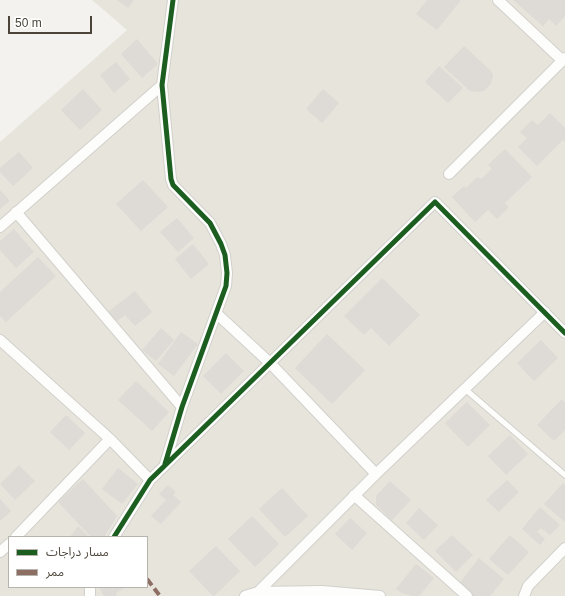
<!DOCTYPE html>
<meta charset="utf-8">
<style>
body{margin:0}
#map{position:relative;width:565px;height:596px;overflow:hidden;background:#f4f2ee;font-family:Arial,"Noto Sans Arabic",sans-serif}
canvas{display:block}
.legend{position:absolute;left:8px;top:536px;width:140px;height:52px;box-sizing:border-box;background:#fff;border:1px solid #b7b4b0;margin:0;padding:5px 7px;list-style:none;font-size:12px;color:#4b4439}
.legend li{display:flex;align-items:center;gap:8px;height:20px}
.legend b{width:20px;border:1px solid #b7b4b0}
.scale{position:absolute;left:8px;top:16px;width:84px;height:18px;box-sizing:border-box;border:2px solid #4b4439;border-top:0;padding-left:5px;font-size:12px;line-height:14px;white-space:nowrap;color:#4b4439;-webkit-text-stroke:3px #fff;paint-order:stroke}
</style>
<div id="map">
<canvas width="565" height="596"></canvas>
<ul class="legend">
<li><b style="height:5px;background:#1b5e20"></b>مسار دراجات</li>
<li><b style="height:5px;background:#8d6e63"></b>ممر</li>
</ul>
<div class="scale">50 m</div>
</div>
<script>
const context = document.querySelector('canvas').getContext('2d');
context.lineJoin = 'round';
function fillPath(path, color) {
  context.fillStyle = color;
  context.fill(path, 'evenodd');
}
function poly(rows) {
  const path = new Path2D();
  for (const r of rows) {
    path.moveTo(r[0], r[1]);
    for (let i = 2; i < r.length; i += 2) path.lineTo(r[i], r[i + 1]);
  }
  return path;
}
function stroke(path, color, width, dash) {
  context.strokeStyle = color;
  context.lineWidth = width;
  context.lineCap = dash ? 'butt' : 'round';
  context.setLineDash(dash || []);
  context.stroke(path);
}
fillPath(poly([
 [92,0,565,0,565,596,0,596,0,142,127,30],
 [9,537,147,537,147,587,9,587]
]), '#e7e4dc');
fillPath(poly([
 [117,0,134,0,128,8],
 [427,0,461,0,437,30,416,14],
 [513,0,565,0,565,16,556,26,549,19,543,26],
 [137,39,158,64,142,78,121,54],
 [464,46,492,72,493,77,490,85,484,91,478,92,470,91,444,67],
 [116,62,130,79,114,93,100,75],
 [439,66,463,88,448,103,425,82],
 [83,89,102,110,80,130,61,110],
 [323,89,339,103,322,123,306,109],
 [550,113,565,128,565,142,563,140,537,166,518,147,527,138,520,132,532,120,538,125],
 [505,149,532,177,505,203,509,207,497,219,488,210,475,222,452,197,464,186,466,188,477,177,481,179,492,169,488,165],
 [19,152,33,168,13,186,0,172,0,168],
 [143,180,168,207,141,231,116,204],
 [0,190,10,201,0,209],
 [177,218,194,238,178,252,160,232],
 [14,229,34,252,16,268,0,250,0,241],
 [193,244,209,264,191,279,175,259],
 [38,257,56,276,6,322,0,316,0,292],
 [382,278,420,315,389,346,371,328,364,335,344,316],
 [135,291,152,312,135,326,125,315,116,322,108,312],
 [161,328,174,340,156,361,142,350],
 [181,332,198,344,174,376,158,364],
 [327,334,365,370,332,404,295,368],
 [541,340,558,358,534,381,517,363],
 [226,353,244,371,221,394,203,376],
 [136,381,169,412,152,431,118,400],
 [562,399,565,403,565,430,554,441,537,425],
 [467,402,490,425,468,447,445,423],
 [66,415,85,433,69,450,50,432],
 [510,435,528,454,506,475,488,456],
 [19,465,35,481,15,500,0,484],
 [118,468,138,484,122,504,102,489],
 [83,479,117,516,104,537,91,537,58,502],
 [507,480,519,492,499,512,486,500],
 [390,481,411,500,392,520,376,505,376,496],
 [563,483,565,485,565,522,544,504],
 [168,485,176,492,173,495,181,502,161,524,151,516,166,500,159,494],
 [282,488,308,516,285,537,259,509],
 [0,499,11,511,0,521],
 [540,507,560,525,550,535,541,528,537,532,545,539,540,545,522,529],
 [419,508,438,525,424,540,406,523],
 [252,516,279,544,255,567,228,539],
 [350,518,367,533,352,550,335,534],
 [78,526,89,537,70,537],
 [452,535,473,555,456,572,435,551],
 [510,535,529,552,508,575,489,559],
 [216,546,240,571,214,596,213,596,189,571],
 [479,558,504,579,490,596,473,596,459,584],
 [416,564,434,578,419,596,412,596,402,593,396,589],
 [99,587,126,587,116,593,117,596,104,596]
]), '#dedbd6');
const lane = poly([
 [465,389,565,475]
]);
const street = poly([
 [498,0,563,61],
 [449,174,565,58],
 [16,212,182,407],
 [0,227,162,85],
 [216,313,270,363,376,474],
 [0,340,110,439,150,480],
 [165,464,182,407,226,286,227,273,225,255,221,244,210,223,173,185,171,179,162,85,173,0],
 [354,495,467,596],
 [16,537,110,439],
 [114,537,150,480,435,202,565,333],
 [0,552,9,544],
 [258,592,376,474,545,312],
 [90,596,90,587],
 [245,596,258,592,322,591,380,596],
 [524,596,528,586,565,548]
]);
stroke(lane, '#d2d0cb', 7);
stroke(street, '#d2d0cb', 12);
stroke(lane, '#fdfdfc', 5);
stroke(street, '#fdfdfc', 10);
stroke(poly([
 [147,579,160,596]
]), '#8d6e63', 4, [8, 4]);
stroke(poly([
 [165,464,182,407,226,286,227,273,225,255,221,244,210,223,173,185,171,179,162,85,173,0],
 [114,537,150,480,435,202,565,333]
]), '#1b5e20', 5);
</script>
